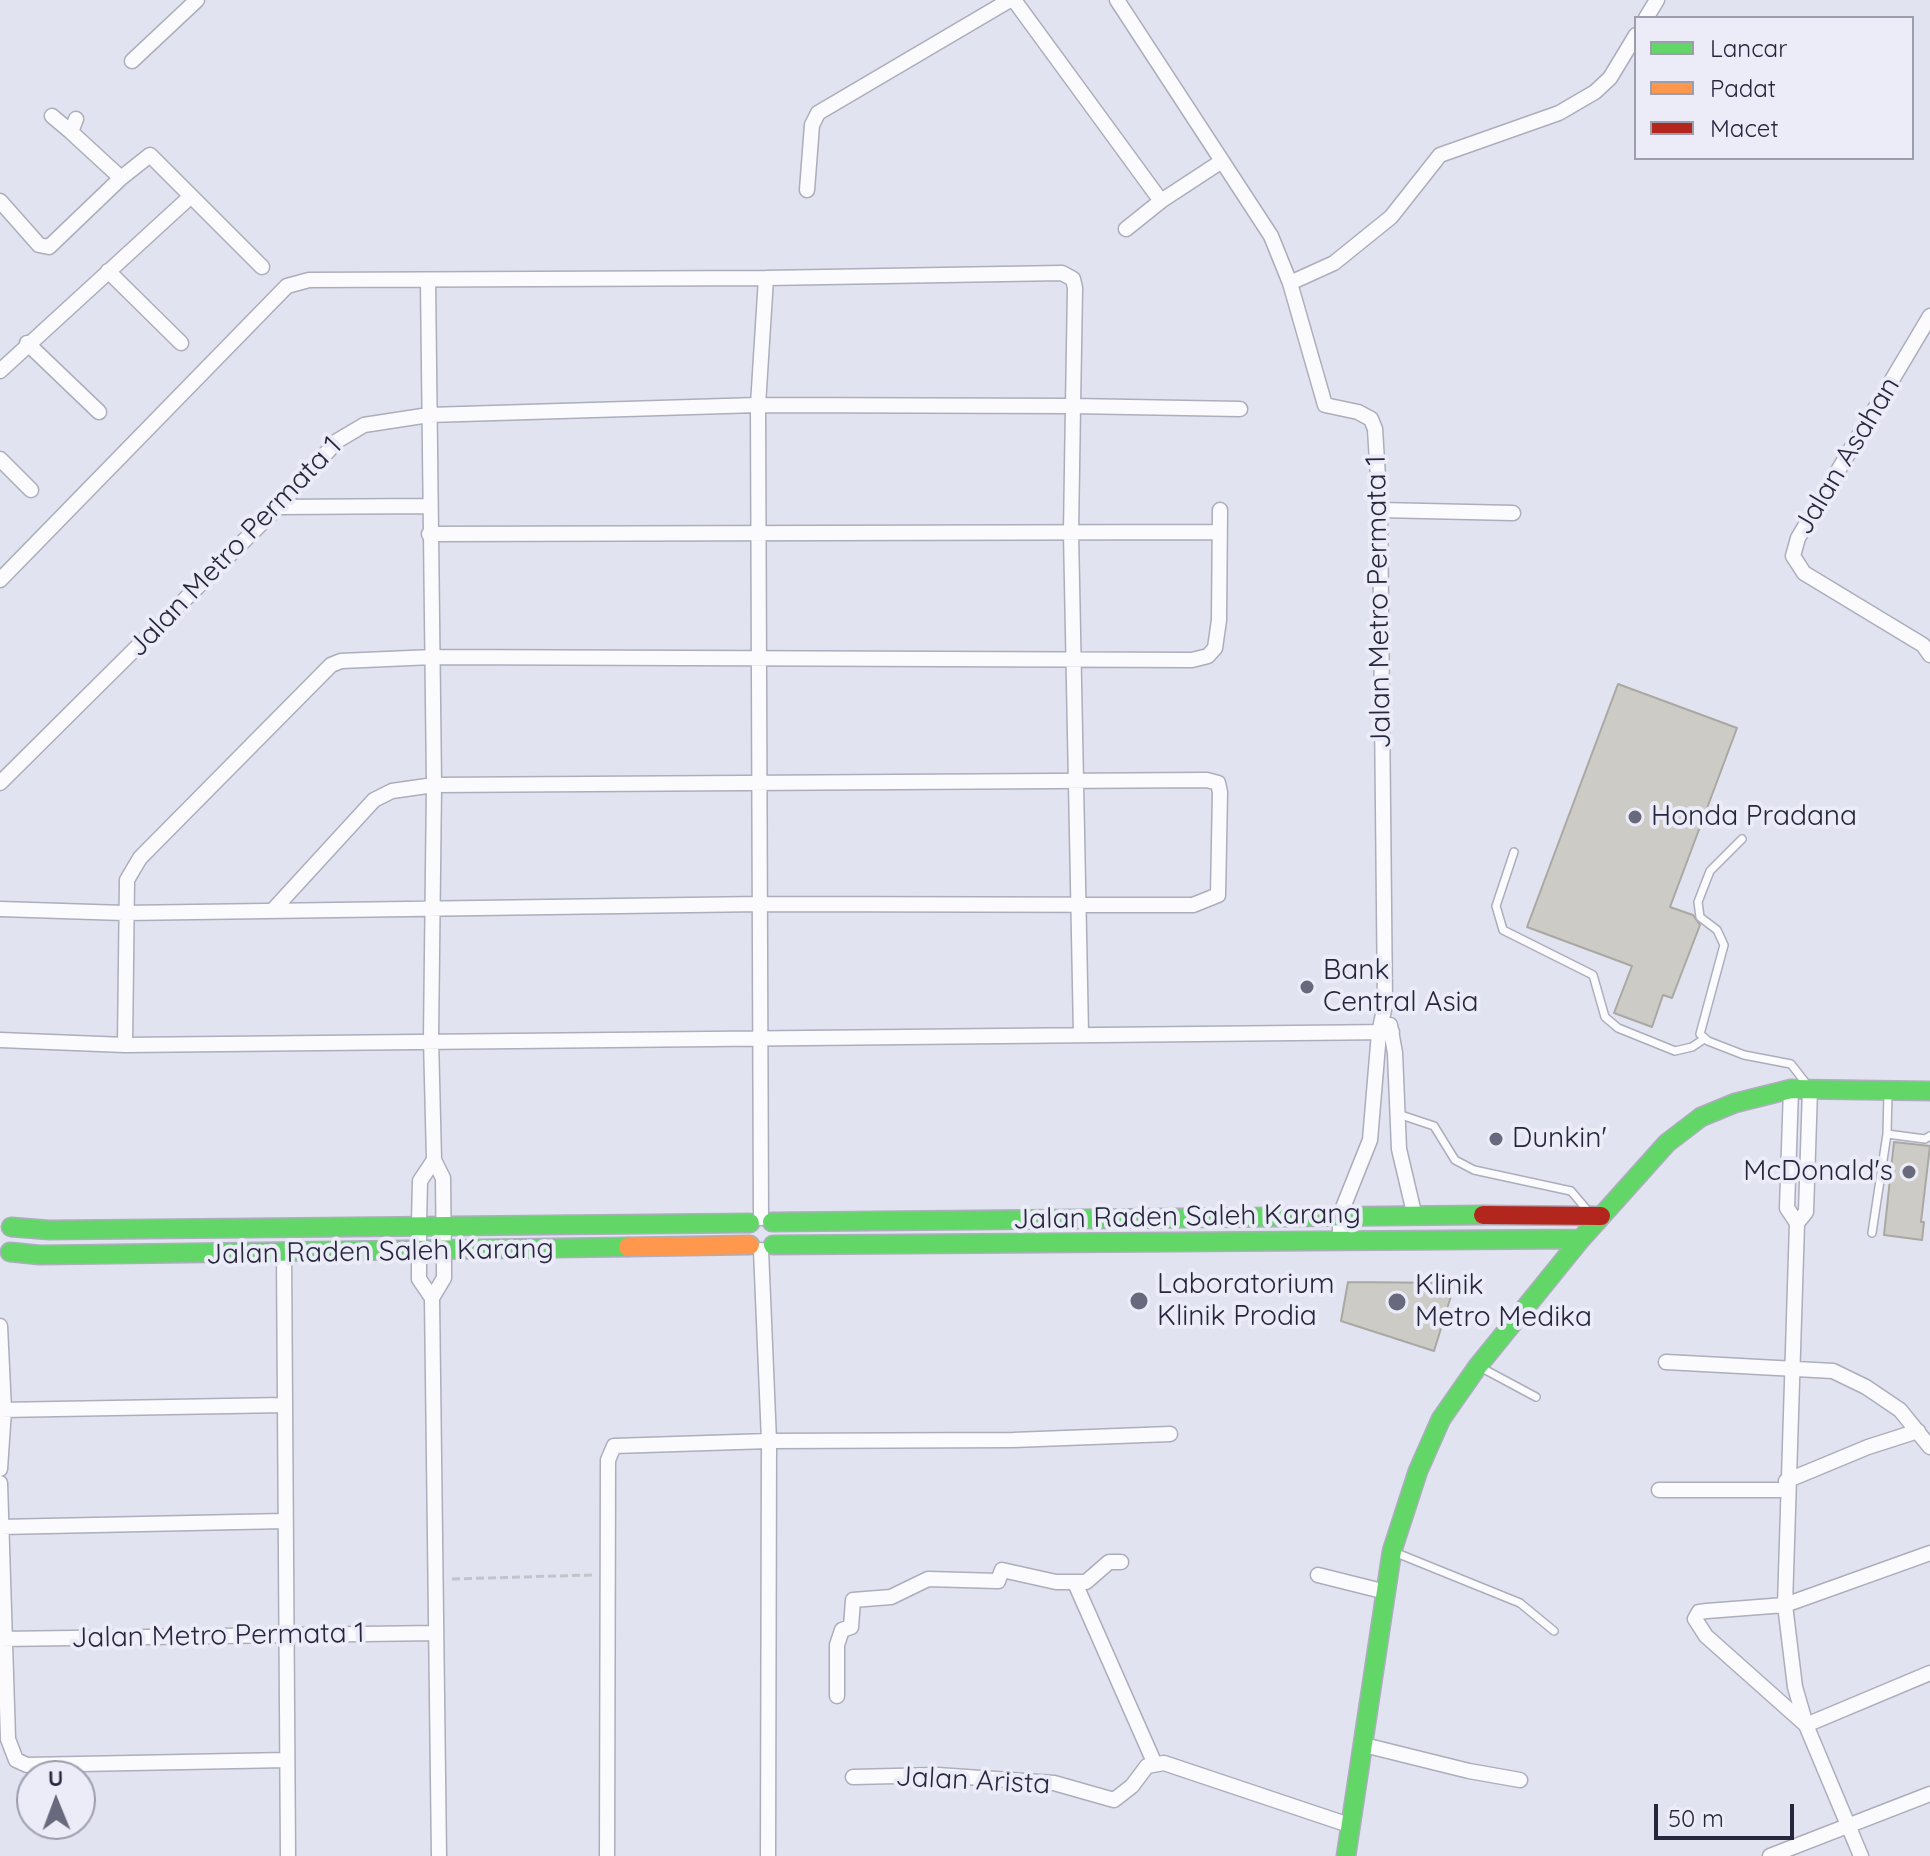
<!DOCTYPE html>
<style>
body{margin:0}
#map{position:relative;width:1930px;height:1856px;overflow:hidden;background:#e2e3f0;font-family:Quicksand,sans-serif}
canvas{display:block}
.legend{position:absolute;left:1634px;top:16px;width:280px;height:144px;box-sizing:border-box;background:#ebecf8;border:2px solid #9c9dad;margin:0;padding:10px 14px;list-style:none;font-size:24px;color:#26273d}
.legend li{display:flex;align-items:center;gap:16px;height:40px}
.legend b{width:40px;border:2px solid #9c9dad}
.north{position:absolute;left:16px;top:1760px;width:80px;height:80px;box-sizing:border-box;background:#ebecf8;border:2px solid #9c9dad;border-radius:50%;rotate:359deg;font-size:22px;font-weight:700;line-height:32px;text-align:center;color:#26273d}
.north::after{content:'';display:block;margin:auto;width:28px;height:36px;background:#68697c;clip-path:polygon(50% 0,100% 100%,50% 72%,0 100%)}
.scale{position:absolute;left:1654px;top:1804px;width:140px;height:36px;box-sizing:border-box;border:4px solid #26273d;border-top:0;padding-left:10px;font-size:24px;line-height:28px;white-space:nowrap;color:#26273d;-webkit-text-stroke:6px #ebecf8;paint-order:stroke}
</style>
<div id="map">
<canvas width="1930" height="1856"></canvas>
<ul class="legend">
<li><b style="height:10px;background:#63d668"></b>Lancar</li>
<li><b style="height:10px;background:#ff974d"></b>Padat</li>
<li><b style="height:10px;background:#b3261e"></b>Macet</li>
</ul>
<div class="north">U</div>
<div class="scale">50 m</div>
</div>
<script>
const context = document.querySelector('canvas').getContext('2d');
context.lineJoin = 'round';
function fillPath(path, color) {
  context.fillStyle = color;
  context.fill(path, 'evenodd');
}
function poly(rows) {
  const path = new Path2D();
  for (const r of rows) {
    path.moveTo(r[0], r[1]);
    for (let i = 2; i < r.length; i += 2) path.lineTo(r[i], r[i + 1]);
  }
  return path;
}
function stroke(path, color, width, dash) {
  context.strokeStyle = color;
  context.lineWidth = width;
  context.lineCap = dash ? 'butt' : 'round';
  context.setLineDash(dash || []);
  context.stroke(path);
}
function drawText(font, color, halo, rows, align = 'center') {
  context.font = font + ' Quicksand,sans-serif';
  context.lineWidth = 8;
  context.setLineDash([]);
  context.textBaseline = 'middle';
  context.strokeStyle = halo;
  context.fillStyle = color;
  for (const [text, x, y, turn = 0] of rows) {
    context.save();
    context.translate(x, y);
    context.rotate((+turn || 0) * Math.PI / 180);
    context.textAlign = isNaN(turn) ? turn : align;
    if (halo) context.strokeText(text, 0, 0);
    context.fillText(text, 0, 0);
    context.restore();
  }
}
const building = poly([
 [1618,684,1737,728,1670,907,1693,915,1700,925,1672,998,1663,995,1652,1027,1614,1013,1632,966,1527,927,1618,684],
 [1894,1142,1930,1146,1921,1222,1924,1222,1922,1240,1884,1235,1894,1142],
 [1348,1282,1455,1283,1434,1351,1341,1321,1348,1282]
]);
fillPath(building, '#cccbc5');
stroke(building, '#a9a8a2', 2);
const lane = poly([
 [1742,839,1710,871,1698,902,1700,917,1717,930,1724,945,1700,1034,1708,1041,1744,1055,1791,1064,1808,1086],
 [1514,852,1496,906,1503,930,1593,975,1605,1017,1618,1028,1675,1051,1692,1047,1704,1039],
 [1888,1093,1887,1134,1925,1139,1930,1136],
 [1398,1114,1434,1126,1455,1160,1474,1170,1571,1191,1588,1211],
 [1872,1233,1887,1134],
 [1480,1367,1536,1397],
 [1394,1552,1520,1603,1554,1631]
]);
const street = poly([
 [1014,0,1161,201],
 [1117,0,1271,236,1290,283,1325,405,1358,412,1371,419,1375,429,1380,510,1385,1005,1379,1033,1370,1140,1340,1215,1340,1240],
 [1646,18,1657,0],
 [132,61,197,0],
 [52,116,71,132],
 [76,119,71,132,121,178],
 [807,190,812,125,818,113,1010,0],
 [0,201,39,245,49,247,121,178,150,155,262,267],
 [1126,229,1161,201,1222,161],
 [108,271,181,343],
 [428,281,434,785,431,1039,434,1160,443,1178,444,1269,444,1278,432,1298,439,1856],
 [1290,283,1334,263,1391,217,1440,155,1559,113,1595,92,1610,78,1636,35],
 [1930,316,1798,538,1793,556,1804,573,1923,645,1930,655],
 [27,343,99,412],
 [0,371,190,197],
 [0,459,31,490],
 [278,507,429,506],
 [1380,510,1513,513],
 [429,534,1219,532],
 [0,580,287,286,309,280,766,278,1062,273,1073,279,1075,288,1073,406,1240,409],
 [0,783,278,507,337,441,364,425,429,415,758,405,1073,406,1071,532,1081,1034],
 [0,909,124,913,761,904,1193,905,1218,895,1220,792,1218,783,1207,780,434,785,392,791,374,800,274,909],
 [1390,1025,1395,1053,1399,1149,1415,1217],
 [0,1040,125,1045,1392,1032],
 [125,1045,127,880,140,858,331,665,341,661,433,657,1192,660,1208,656,1215,648,1219,620,1220,510],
 [1791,1089,1787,1208,1797,1223,1785,1605,1795,1687,1806,1725,1861,1856],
 [761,1218,758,405,766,278],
 [1797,1223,1806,1212,1810,1089],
 [761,1250,769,1441,768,1856],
 [284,1253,288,1856],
 [432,1298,419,1279,419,1223,420,1181,434,1160],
 [0,1326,4,1410,0,1469],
 [1666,1362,1833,1371,1866,1387,1900,1410,1930,1447],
 [0,1410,284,1405],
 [1786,1481,1868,1447,1918,1431],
 [0,1483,8,1739,16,1760,27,1765,287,1760],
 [1659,1490,1786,1490],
 [0,1527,285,1521],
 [1930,1553,1785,1605,1707,1611,1699,1612,1695,1619,1706,1636,1806,1725,1930,1673],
 [1318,1575,1386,1592],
 [1075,1583,1154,1762],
 [0,1639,436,1633],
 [837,1696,837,1645,842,1630,851,1627,853,1600,891,1597,928,1579,998,1581,1002,1570,1056,1582,1086,1582,1109,1562,1121,1562],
 [1364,1745,1469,1771,1520,1780],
 [853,1777,937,1775,1054,1783,1114,1800,1132,1786,1147,1766,1164,1763,1352,1826],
 [607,1856,608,1460,614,1446,769,1441,1013,1440,1170,1434],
 [1770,1856,1930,1794]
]);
const fast = poly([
 [772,1222,1483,1215],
 [11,1227,49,1230,750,1223],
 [773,1245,1581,1239],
 [10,1252,40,1255,628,1247],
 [1346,1856,1392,1551,1418,1471,1441,1419,1478,1366,1581,1239,1667,1143,1701,1117,1735,1103,1791,1089,1930,1091]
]);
const slow = poly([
 [628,1247,750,1245]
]);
const jam = poly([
 [1483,1215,1601,1216]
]);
stroke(lane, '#acadbd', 10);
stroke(street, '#acadbd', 17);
stroke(fast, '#acadbd', 21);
stroke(slow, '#acadbd', 21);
stroke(jam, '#acadbd', 21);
stroke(poly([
 [452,1579,592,1575]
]), '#c3c3cc', 3, [8, 4]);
stroke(lane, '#fbfbfd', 7);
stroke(street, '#fbfbfd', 14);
stroke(fast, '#63d668', 18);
stroke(slow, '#ff974d', 18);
stroke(jam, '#b3261e', 18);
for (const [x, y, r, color] of [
 [1635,817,8,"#68697c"],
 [1307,987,8,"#68697c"],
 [1496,1139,8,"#68697c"],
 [1909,1172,8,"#68697c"],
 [1139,1301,10,"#68697c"],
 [1397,1302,10,"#68697c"]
]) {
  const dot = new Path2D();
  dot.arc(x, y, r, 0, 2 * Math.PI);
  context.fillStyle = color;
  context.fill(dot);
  stroke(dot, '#ebecf8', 3);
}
drawText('28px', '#26273d', '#ebecf8', [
 ["Jalan Asahan",1847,456,-59],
 ["Jalan Metro Permata 1",235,547,-46],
 ["Jalan Metro Permata 1",1379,602,-91],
 ["Jalan Raden Saleh Karang",1187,1217,-1],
 ["Jalan Raden Saleh Karang",380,1252,-1],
 ["Jalan Metro Permata 1",218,1636,-1],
 ["Jalan Arista",973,1781,3]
]);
drawText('28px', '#26273d', '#ebecf8', [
 ["Honda Pradana",1651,817],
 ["Bank",1323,971],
 ["Central Asia",1323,1003],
 ["Dunkin'",1512,1139],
 ["McDonald's",1893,1172,"right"],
 ["Laboratorium",1157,1285],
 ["Klinik Prodia",1157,1317],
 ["Klinik",1415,1286],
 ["Metro Medika",1415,1318]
], 'left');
</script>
